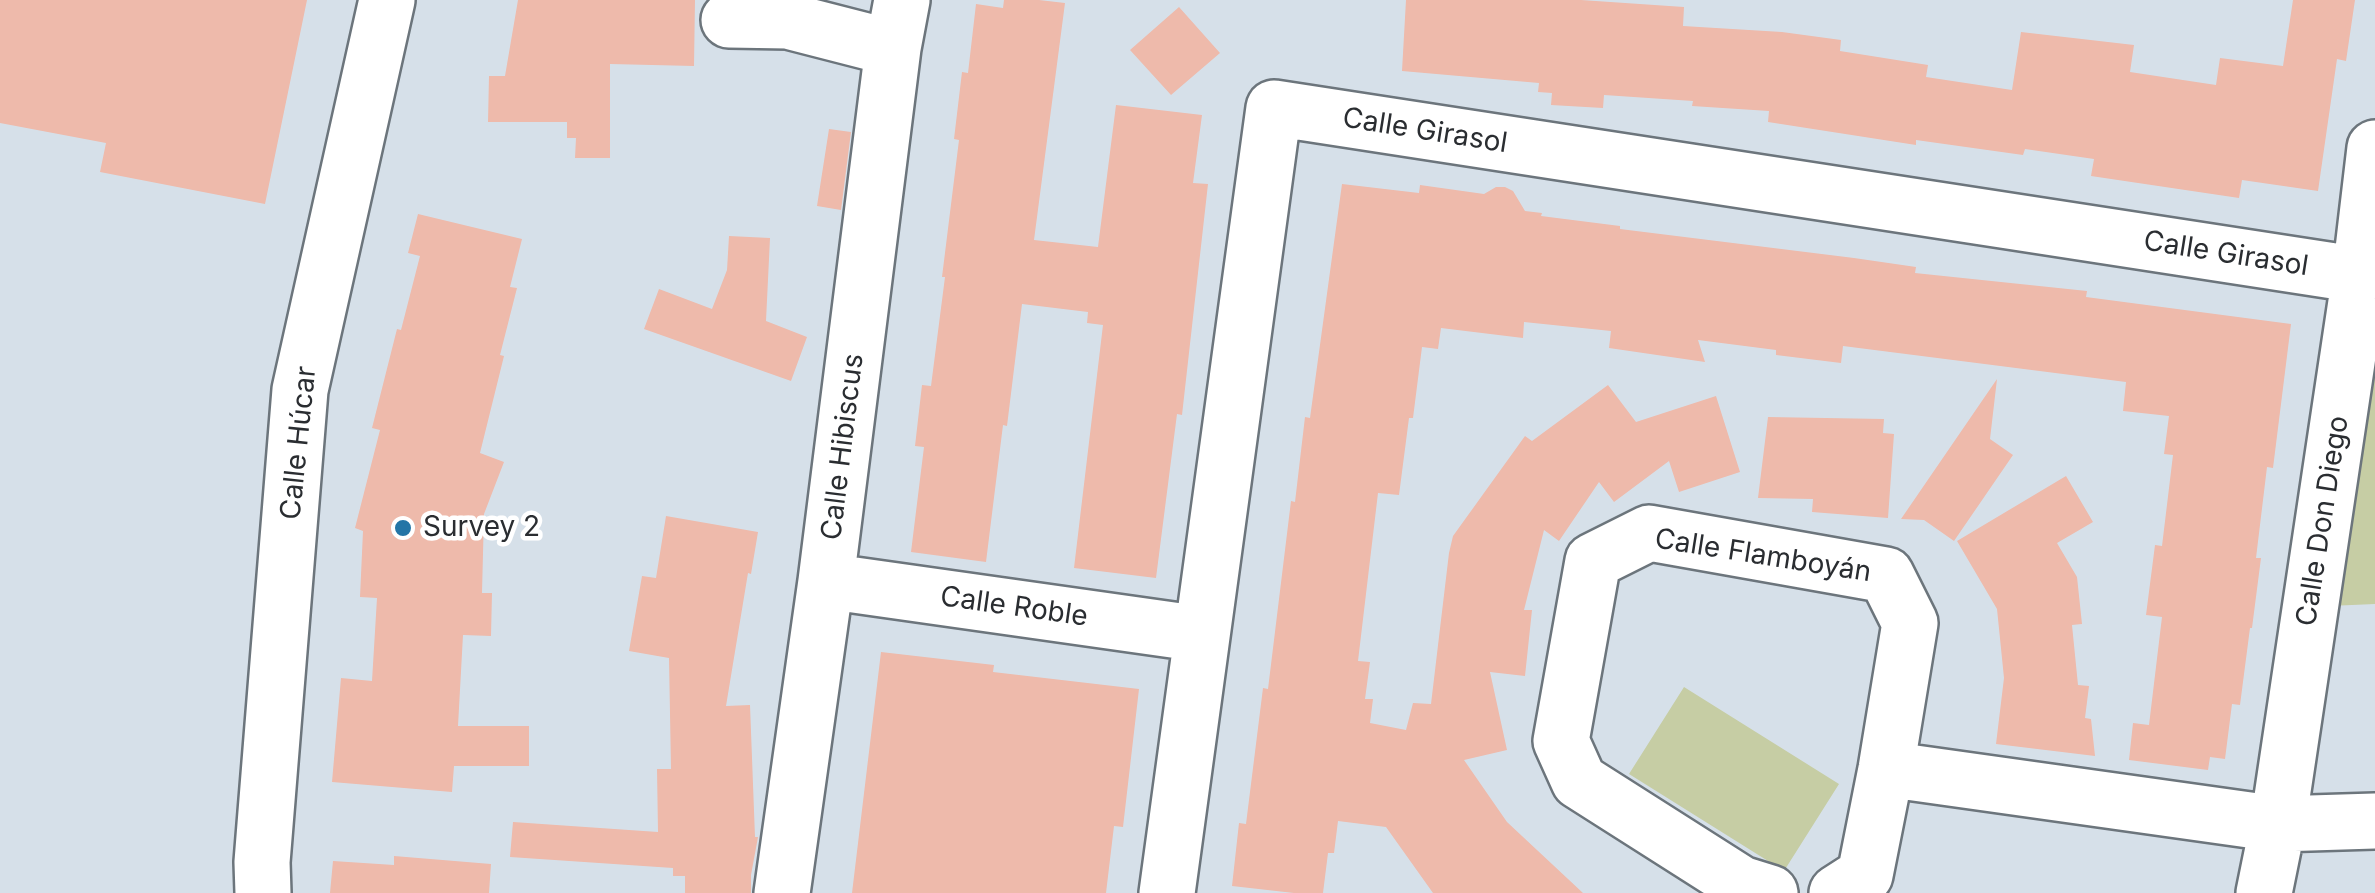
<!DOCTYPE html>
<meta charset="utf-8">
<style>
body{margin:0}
canvas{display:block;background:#d6e0e9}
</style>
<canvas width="2375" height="893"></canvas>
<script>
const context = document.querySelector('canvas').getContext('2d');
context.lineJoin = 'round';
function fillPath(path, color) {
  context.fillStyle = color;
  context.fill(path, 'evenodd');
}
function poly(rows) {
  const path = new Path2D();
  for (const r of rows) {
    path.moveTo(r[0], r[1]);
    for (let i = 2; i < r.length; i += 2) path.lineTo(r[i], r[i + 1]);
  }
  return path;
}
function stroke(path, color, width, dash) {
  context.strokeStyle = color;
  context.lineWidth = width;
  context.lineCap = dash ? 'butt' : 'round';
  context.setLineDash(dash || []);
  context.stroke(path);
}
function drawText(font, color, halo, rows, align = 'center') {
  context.font = font + ' Inter,sans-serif';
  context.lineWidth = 9;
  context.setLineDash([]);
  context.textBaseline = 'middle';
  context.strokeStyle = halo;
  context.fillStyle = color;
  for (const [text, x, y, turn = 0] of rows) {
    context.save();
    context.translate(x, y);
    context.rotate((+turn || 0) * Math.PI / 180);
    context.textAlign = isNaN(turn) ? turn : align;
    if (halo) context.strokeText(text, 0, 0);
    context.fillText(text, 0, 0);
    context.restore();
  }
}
fillPath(poly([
 [2375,284,2375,604,2329,606],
 [1684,687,1839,784,1784,871,1629,774]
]), '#c6cda4');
fillPath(poly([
 [0,0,307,0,265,204,100,172,106,143,0,123],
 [518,0,695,0,694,66,610,64,610,158,575,158,576,138,567,138,567,122,488,122,489,76,505,76],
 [1004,0,1039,0,1065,3,1034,240,1098,247,1116,105,1202,115,1193,183,1208,184,1182,415,1177,414,1156,578,1074,568,1103,325,1087,323,1088,312,1022,304,1007,426,1003,425,986,562,911,552,924,447,915,446,922,385,931,386,945,277,942,277,959,140,954,139,962,72,968,73,976,4,1003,8],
 [1406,0,1581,0,1684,7,1683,26,1782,32,1841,40,1840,51,1928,65,1926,77,2012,90,2021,32,2134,45,2130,72,2216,85,2220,58,2283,66,2293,0,2355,0,2346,61,2337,59,2318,191,2242,180,2239,198,2091,176,2094,159,2025,149,2023,155,1916,140,1916,145,1768,122,1769,111,1692,106,1693,101,1604,95,1603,108,1551,105,1552,93,1538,92,1539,83,1402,71],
 [1179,7,1220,53,1171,95,1130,50],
 [829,129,851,132,841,210,817,206],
 [1342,184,1419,193,1420,185,1484,194,1496,187,1505,187,1513,191,1525,211,1542,213,1541,216,1620,226,1620,229,1854,258,1916,267,1915,273,2087,291,2086,297,2291,324,2273,468,2267,467,2256,558,2261,558,2252,628,2250,628,2240,705,2232,704,2225,759,2210,757,2208,770,2129,760,2133,723,2149,725,2162,617,2146,615,2155,545,2162,546,2173,455,2164,454,2169,416,2123,411,2126,382,1843,346,1841,363,1776,355,1776,350,1698,340,1705,362,1609,348,1611,331,1524,322,1523,338,1441,328,1438,349,1422,347,1413,418,1409,418,1399,495,1378,493,1358,661,1370,662,1365,699,1373,699,1370,723,1406,730,1413,703,1431,704,1449,553,1453,536,1525,436,1532,441,1608,385,1636,422,1716,396,1740,472,1679,492,1669,461,1614,502,1599,482,1559,541,1544,530,1524,610,1532,610,1525,676,1490,672,1507,750,1464,760,1507,822,1583,893,1433,893,1386,827,1338,821,1334,853,1328,853,1323,893,1294,893,1232,886,1239,823,1246,824,1263,688,1268,689,1291,501,1295,502,1305,417,1310,418],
 [418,214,522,239,510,287,517,288,500,355,504,356,480,453,504,462,484,514,482,593,492,593,491,636,463,635,458,726,529,726,529,766,454,766,452,792,332,782,341,678,372,681,377,598,360,597,363,531,355,528,380,430,372,428,397,329,401,330,420,256,408,253],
 [729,236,770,238,766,321,807,337,791,381,644,329,659,289,712,309,727,270],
 [1997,379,1990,439,2013,455,1954,541,1924,520,1901,519],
 [1768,417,1884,419,1883,433,1894,434,1888,518,1812,512,1813,499,1758,498],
 [2066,476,2093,522,2057,543,2077,577,2082,624,2072,625,2078,685,2089,686,2085,718,2091,719,2095,756,1996,744,2004,678,1997,609,1957,541],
 [666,516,758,532,751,574,748,573,726,706,750,705,755,837,758,837,751,875,751,893,685,893,685,876,673,876,673,868,510,857,513,822,658,832,657,769,671,769,669,658,629,651,642,576,656,578],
 [881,652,994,665,993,672,1139,689,1123,827,1114,826,1106,893,852,893],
 [394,856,491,864,489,893,330,893,333,861,394,865]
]), '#eebaab');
const minor = poly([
 [729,20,788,21,893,48],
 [826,581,1201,634],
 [1886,769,2278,824,2375,821],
 [263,893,262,862,300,390,387,0],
 [782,893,826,581,893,48,902,0],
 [1167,893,1274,108,2360,275],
 [1770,893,1741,884,1579,781,1561,741,1593,561,1649,533,1886,575,1910,623,1886,769,1865,875,1837,893],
 [2264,893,2278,824,2360,275,2375,148]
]);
stroke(minor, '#6c757c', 60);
stroke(minor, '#fff', 55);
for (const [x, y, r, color] of [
 [403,528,10,"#2475a6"]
]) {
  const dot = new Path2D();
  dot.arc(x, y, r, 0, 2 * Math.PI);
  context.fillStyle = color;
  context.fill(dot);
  stroke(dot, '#fff', 4);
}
drawText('28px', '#2a2d31', '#fff', [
 ["Calle Girasol",1425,131,9],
 ["Calle Girasol",2226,254,9],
 ["Calle Húcar",299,443,-84],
 ["Calle Hibiscus",843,447,-83],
 ["Calle Don Diego",2323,521,-81],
 ["Calle Flamboyán",1763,556,9],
 ["Calle Roble",1014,607,8]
]);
drawText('28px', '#2a2d31', '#fff', [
 ["Survey 2",423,528]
], 'left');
</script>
